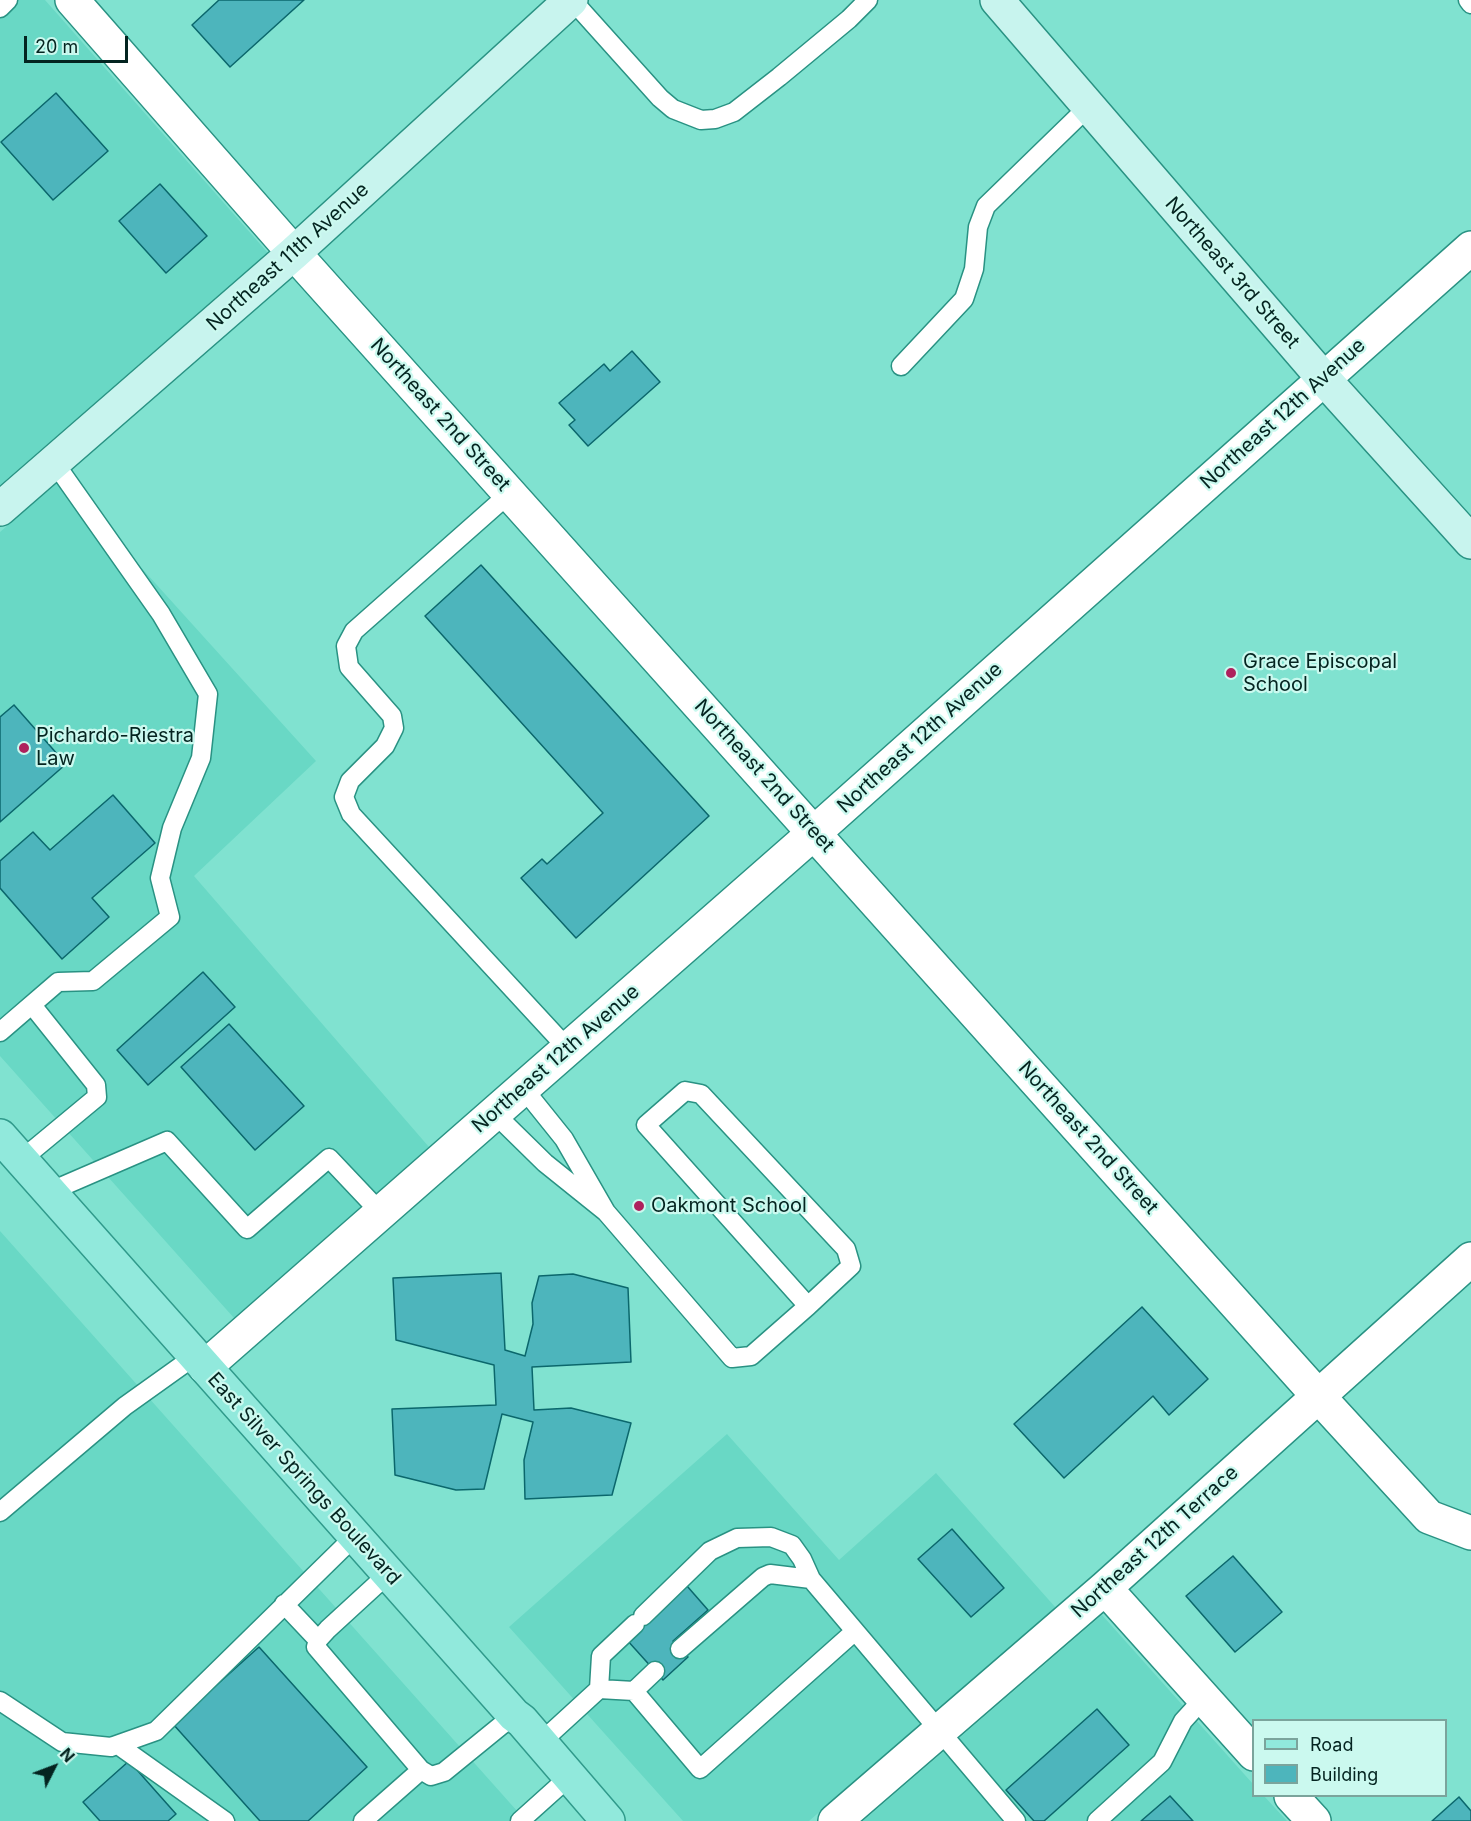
<!DOCTYPE html>
<style>
body{margin:0}
#map{position:relative;width:1471px;height:1821px;overflow:hidden;background:#80e2d0;font-family:Inter,sans-serif}
canvas{display:block}
.legend{position:absolute;left:1252px;top:1719px;width:195px;height:78px;box-sizing:border-box;background:#cbf9ef;border:2px solid #7ba49c;margin:0;padding:8px 10px;list-style:none;font-size:18px;color:#042420}
.legend li{display:flex;align-items:center;gap:12px;height:30px}
.legend b{width:30px;border:2px solid #7ba49c}
.north{position:absolute;left:24px;top:1737px;width:60px;height:60px;-webkit-text-stroke:4px #cbf9ef;paint-order:stroke;rotate:48deg;font-size:16px;font-weight:700;line-height:24px;text-align:center;color:#042420}
.north::after{content:'';display:block;margin:auto;width:21px;height:27px;background:#042420;clip-path:polygon(50% 0,100% 100%,50% 72%,0 100%)}
.scale{position:absolute;left:24px;top:36px;width:104px;height:27px;box-sizing:border-box;border:3px solid #042420;border-top:0;padding-left:8px;font-size:18px;line-height:21px;white-space:nowrap;color:#042420;-webkit-text-stroke:4px #cbf9ef;paint-order:stroke}
</style>
<div id="map">
<canvas width="1471" height="1821"></canvas>
<ul class="legend">
<li><b style="height:8px;background:#91e9dc"></b>Road</li>
<li><b style="height:16px;background:#4db5bc"></b>Building</li>
</ul>
<div class="north">N</div>
<div class="scale">20 m</div>
</div>
<script>
const context = document.querySelector('canvas').getContext('2d');
context.lineJoin = 'round';
function fillPath(path, color) {
  context.fillStyle = color;
  context.fill(path, 'evenodd');
}
function poly(rows) {
  const path = new Path2D();
  for (const r of rows) {
    path.moveTo(r[0], r[1]);
    for (let i = 2; i < r.length; i += 2) path.lineTo(r[i], r[i + 1]);
  }
  return path;
}
function stroke(path, color, width, dash) {
  context.strokeStyle = color;
  context.lineWidth = width;
  context.lineCap = dash ? 'butt' : 'round';
  context.setLineDash(dash || []);
  context.stroke(path);
}
function drawText(font, color, halo, rows, align = 'center') {
  context.font = font + ' Inter,sans-serif';
  context.lineWidth = 4.5;
  context.setLineDash([]);
  context.textBaseline = 'middle';
  context.strokeStyle = halo;
  context.fillStyle = color;
  for (const [text, x, y, turn = 0] of rows) {
    context.save();
    context.translate(x, y);
    context.rotate((+turn || 0) * Math.PI / 180);
    context.textAlign = isNaN(turn) ? turn : align;
    if (halo) context.strokeText(text, 0, 0);
    context.fillText(text, 0, 0);
    context.restore();
  }
}
fillPath(poly([
 [0,0,45,0,268,253,0,485],
 [61,479,316,761,194,876,429,1147,234,1318,0,1056,0,532],
 [0,1231,526,1821,0,1821],
 [727,1434,839,1560,936,1473,1056,1608,809,1821,683,1821,509,1627],
 [1102,1615,1253,1784,1254,1796,1264,1796,1287,1821,863,1821]
]), '#69d8c5');
const building = poly([
 [219,0,304,0,230,67,192,25,219,0],
 [56,93,108,151,53,200,1,142,56,93],
 [160,184,207,236,166,273,119,221,160,184],
 [632,351,660,382,588,446,569,425,575,420,559,403,604,364,610,371,632,351],
 [481,565,709,816,576,938,521,878,542,859,547,864,603,813,425,616,481,565],
 [14,705,66,764,0,822,0,717,14,705],
 [113,795,155,843,92,898,109,917,62,959,0,888,0,861,33,832,50,850,113,795],
 [203,972,235,1007,148,1085,117,1050,203,972],
 [229,1024,304,1106,255,1150,181,1067,229,1024],
 [501,1273,505,1350,525,1356,533,1324,532,1303,539,1276,573,1274,628,1288,631,1362,532,1367,534,1410,571,1408,631,1423,612,1495,525,1499,524,1460,533,1422,502,1414,484,1489,456,1490,395,1475,392,1409,496,1405,494,1365,396,1340,393,1278,501,1273],
 [1142,1307,1208,1379,1169,1415,1153,1396,1064,1478,1014,1424,1142,1307],
 [952,1529,1004,1588,971,1617,918,1559,952,1529],
 [1233,1556,1282,1612,1235,1652,1186,1596,1233,1556],
 [687,1586,708,1610,673,1641,688,1657,663,1680,627,1640,687,1586],
 [259,1647,367,1767,308,1821,260,1821,173,1724,259,1647],
 [1097,1709,1129,1745,1044,1821,1034,1821,1006,1790,1097,1709],
 [129,1761,176,1814,168,1821,100,1821,83,1802,129,1761],
 [1170,1796,1193,1821,1141,1821,1170,1796],
 [1459,1797,1471,1811,1471,1821,1432,1821,1459,1797]
]);
fillPath(building, '#4db5bc');
stroke(building, '#0b676c', 1.5);
const lane = poly([
 [572,0,660,98,673,109,701,120,715,119,734,112,779,77,849,19,868,0],
 [1468,0,1471,4],
 [0,8,8,0],
 [901,366,964,299,974,269,978,227,986,206,1089,106],
 [510,493,354,631,346,646,349,667,392,716,394,728,385,746,350,781,344,797,351,814,568,1049],
 [0,1032,58,982,93,981,170,917,160,878,172,828,201,758,208,694,161,614,54,462],
 [494,1113,545,1163,606,1212,564,1139,523,1088],
 [21,1160,97,1097,96,1085,32,1005],
 [49,1192,167,1141,247,1229,329,1158,381,1213],
 [606,1212,732,1358,751,1356,808,1306,851,1266,846,1249,701,1094,685,1091,646,1125,808,1306],
 [0,1512,125,1406,195,1356],
 [388,1574,328,1629,318,1640,316,1647,421,1770,431,1776,444,1772,514,1715],
 [284,1604,318,1640],
 [643,1616,710,1551,737,1538,771,1537,792,1545,802,1559,811,1579,1016,1821],
 [680,1649,763,1577,770,1574,811,1579],
 [599,1689,634,1691,700,1769,854,1632],
 [634,1691,655,1671],
 [0,1701,62,1742,111,1747,156,1731,355,1536],
 [540,1743,599,1689,601,1656,635,1624],
 [118,1745,225,1821],
 [363,1821,421,1770],
 [520,1821,569,1777],
 [1097,1821,1162,1762,1183,1721,1204,1698]
]);
const street = poly([
 [72,0,294,253,1319,1397,1429,1517,1471,1533],
 [205,1367,815,832,1471,248],
 [1105,1588,1254,1754],
 [1291,1796,1314,1821],
 [835,1821,1105,1588,1471,1259]
]);
const secondary = poly([
 [997,0,1323,378,1471,542],
 [0,509,294,253,571,0]
]);
const primary = poly([
 [0,1136,514,1715,522,1721,608,1821]
]);
stroke(lane, '#299283', 21);
stroke(street, '#299283', 36);
stroke(secondary, '#299283', 36);
stroke(primary, '#309a8b', 36);
stroke(lane, '#fff', 18);
stroke(street, '#fff', 33);
stroke(secondary, '#c8f4ee', 33);
stroke(primary, '#91e9dc', 33);
for (const [x, y, r, color] of [
 [1231,673,6,"#ae215d"],
 [24,748,6,"#ae215d"],
 [639,1206,6,"#ae215d"]
]) {
  const dot = new Path2D();
  dot.arc(x, y, r, 0, 2 * Math.PI);
  context.fillStyle = color;
  context.fill(dot);
  stroke(dot, '#cbf9ef', 2);
}
drawText('20px', '#042420', '#cbf9ef', [
 ["Northeast 11th Avenue",288,257,-42],
 ["Northeast 3rd Street",1232,273,49],
 ["Northeast 12th Avenue",1283,414,-42],
 ["Northeast 2nd Street",440,415,48],
 ["Northeast 12th Avenue",920,738,-42],
 ["Northeast 2nd Street",764,776,48],
 ["Northeast 12th Avenue",556,1059,-41],
 ["Northeast 2nd Street",1088,1138,48],
 ["East Silver Springs Boulevard",304,1479,48],
 ["Northeast 12th Terrace",1155,1542,-42]
]);
drawText('20px', '#042420', '#cbf9ef', [
 ["Grace Episcopal",1243,662],
 ["School",1243,685],
 ["Pichardo-Riestra",36,736],
 ["Law",36,759],
 ["Oakmont School",651,1206]
], 'left');
</script>
